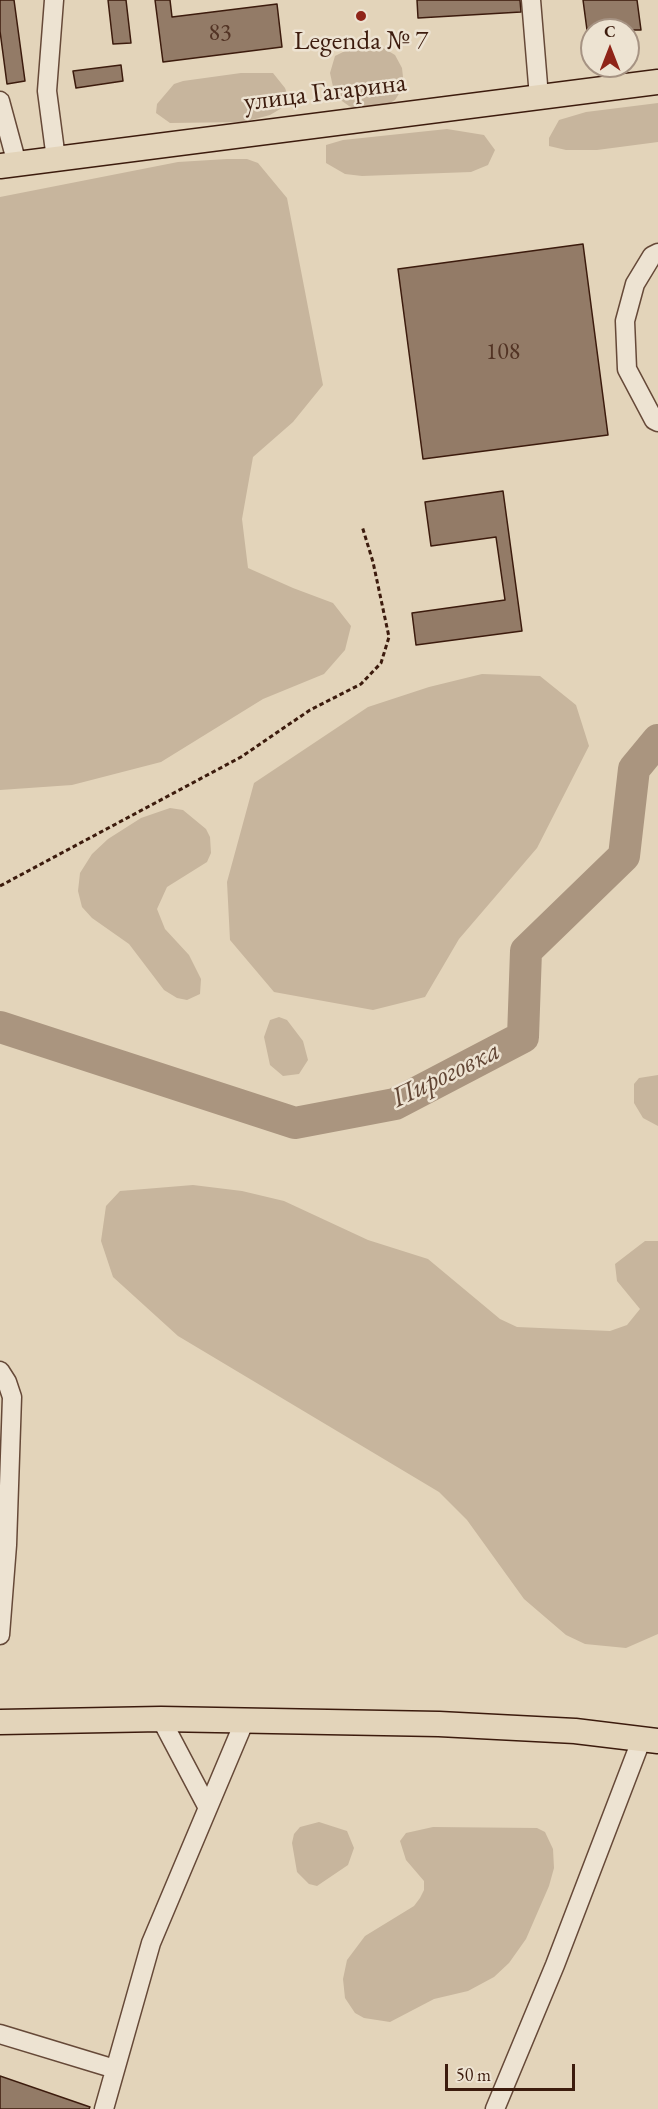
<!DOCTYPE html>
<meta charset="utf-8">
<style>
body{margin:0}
#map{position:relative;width:658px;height:2109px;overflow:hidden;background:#e3d4ba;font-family:"EB Garamond",serif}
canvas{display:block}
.north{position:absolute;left:580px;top:18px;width:60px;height:60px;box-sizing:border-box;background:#ede3d2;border:2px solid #a69383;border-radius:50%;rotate:0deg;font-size:16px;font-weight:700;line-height:24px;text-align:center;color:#3c1b0d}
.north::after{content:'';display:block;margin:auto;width:21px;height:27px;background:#8f2418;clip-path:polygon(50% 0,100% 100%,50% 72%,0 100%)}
.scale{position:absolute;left:445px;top:2064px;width:130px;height:27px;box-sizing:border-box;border:3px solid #3c1b0d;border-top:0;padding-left:8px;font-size:18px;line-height:21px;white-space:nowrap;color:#3c1b0d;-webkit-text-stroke:4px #ede3d2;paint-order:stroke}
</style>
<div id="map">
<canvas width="658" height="2109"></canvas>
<div class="north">С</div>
<div class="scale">50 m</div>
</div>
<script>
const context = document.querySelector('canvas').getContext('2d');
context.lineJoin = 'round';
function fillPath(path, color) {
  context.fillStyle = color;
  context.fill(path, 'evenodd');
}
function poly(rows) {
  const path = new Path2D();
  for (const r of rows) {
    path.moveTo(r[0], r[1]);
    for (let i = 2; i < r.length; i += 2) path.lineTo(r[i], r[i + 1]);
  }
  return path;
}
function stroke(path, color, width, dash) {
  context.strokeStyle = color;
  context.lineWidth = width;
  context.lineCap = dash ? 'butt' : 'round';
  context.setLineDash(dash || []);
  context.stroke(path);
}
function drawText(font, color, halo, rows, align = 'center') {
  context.font = font + ' "EB Garamond",serif';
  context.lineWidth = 5;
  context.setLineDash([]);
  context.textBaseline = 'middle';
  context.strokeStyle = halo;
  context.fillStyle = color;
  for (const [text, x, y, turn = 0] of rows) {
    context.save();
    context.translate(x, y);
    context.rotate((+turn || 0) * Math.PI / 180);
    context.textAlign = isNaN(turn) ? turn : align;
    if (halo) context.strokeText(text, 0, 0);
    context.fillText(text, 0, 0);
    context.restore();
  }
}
fillPath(poly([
 [380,46,395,55,402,68,404,86,395,100,380,109,362,111,349,106,335,96,330,73,335,56,347,50],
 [241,73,273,73,285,88,288,96,287,105,270,115,244,122,170,123,156,113,157,104,174,84,183,81],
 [658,103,658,142,597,150,566,150,549,146,549,138,559,120,586,112],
 [447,129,484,135,495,150,488,165,471,172,362,176,345,174,326,163,326,145,343,140],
 [227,159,247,159,258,163,287,198,323,385,293,422,253,457,242,519,248,568,293,588,333,603,351,626,345,650,324,674,263,699,161,762,72,785,0,790,0,197,178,162],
 [482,674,540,676,576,705,589,746,537,848,459,939,425,997,373,1010,274,992,230,940,227,882,254,783,368,707,429,687],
 [170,808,183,810,206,829,210,837,211,853,207,862,167,887,157,909,165,929,189,955,201,979,200,994,187,1000,177,998,164,990,129,944,92,918,82,907,78,891,80,873,92,854,108,839,141,818],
 [279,1017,287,1020,303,1041,308,1060,299,1074,283,1076,270,1065,264,1037,270,1020],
 [658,1075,658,1126,643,1118,634,1103,634,1084,639,1078],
 [193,1185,242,1191,284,1201,368,1240,428,1259,500,1319,517,1327,610,1331,627,1325,640,1309,617,1281,615,1264,645,1241,658,1241,658,1634,626,1648,585,1644,566,1635,524,1599,467,1520,439,1492,178,1336,113,1277,101,1241,106,1206,120,1191],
 [319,1822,347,1831,354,1848,348,1865,317,1886,309,1884,297,1872,292,1843,294,1834,300,1827],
 [433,1827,537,1828,545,1832,553,1849,554,1868,549,1886,526,1939,509,1963,494,1977,468,1991,434,1999,390,2022,364,2018,355,2013,345,1998,343,1979,347,1960,365,1936,414,1906,420,1898,424,1890,424,1881,406,1860,400,1841,406,1833]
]), '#c7b59d');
stroke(poly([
 [0,1027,295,1123,395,1104,523,1037,526,951,624,856,634,769,658,740]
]), '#aa957f', 32);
const building = poly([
 [0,0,14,0,25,81,7,84,0,31,0,0],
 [108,0,126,0,131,43,113,44,108,0],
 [155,0,170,0,172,17,277,4,282,47,163,62,155,0],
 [417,0,520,0,521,12,418,18,417,0],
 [583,0,637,0,641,30,587,30,583,0],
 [121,65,123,81,76,88,73,71,121,65],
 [583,244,608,435,423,459,398,269,583,244],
 [503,491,522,631,416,645,412,613,505,600,496,537,431,546,425,502,503,491],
 [0,2076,90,2107,89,2109,0,2109,0,2076]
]);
fillPath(building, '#937b67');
stroke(building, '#3c1b0d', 1.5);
const minor = poly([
 [54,0,47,91,56,159],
 [531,0,539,97],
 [0,101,17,164],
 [658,253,652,256,635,284,625,321,627,369,654,420,658,422],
 [0,1371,7,1382,12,1397,7,1545],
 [0,1545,7,1545,0,1635],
 [161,1719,208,1808],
 [0,2034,115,2069],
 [104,2109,151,1943,245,1720],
 [495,2109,555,1965,642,1738]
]);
const major = poly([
 [0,166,658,82],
 [0,1722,161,1719,439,1724,575,1731,658,1741]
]);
stroke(minor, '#664938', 21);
stroke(major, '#3c1b0d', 27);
stroke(poly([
 [0,886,241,757,310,710,361,684,381,663,389,637,373,562,362,526]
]), '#3c1b0d', 3, [4.5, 3]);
stroke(minor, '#ede3d2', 18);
stroke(major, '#e3d4ba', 24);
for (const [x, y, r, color] of [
 [361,16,6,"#8f2418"]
]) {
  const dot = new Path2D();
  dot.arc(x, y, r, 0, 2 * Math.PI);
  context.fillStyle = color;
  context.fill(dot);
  stroke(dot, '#ede3d2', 2);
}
drawText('24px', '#523324', null, [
 ["83",220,33],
 ["108",503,352]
]);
drawText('27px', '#3c1b0d', '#ede3d2', [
 ["Legenda № 7",361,42]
]);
drawText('27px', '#3c1b0d', '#ede3d2', [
 ["улица Гагарина",325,93,-7]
]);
drawText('italic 28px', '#624635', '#ede3d2', [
 ["Пироговка",446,1075,-26]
]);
</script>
